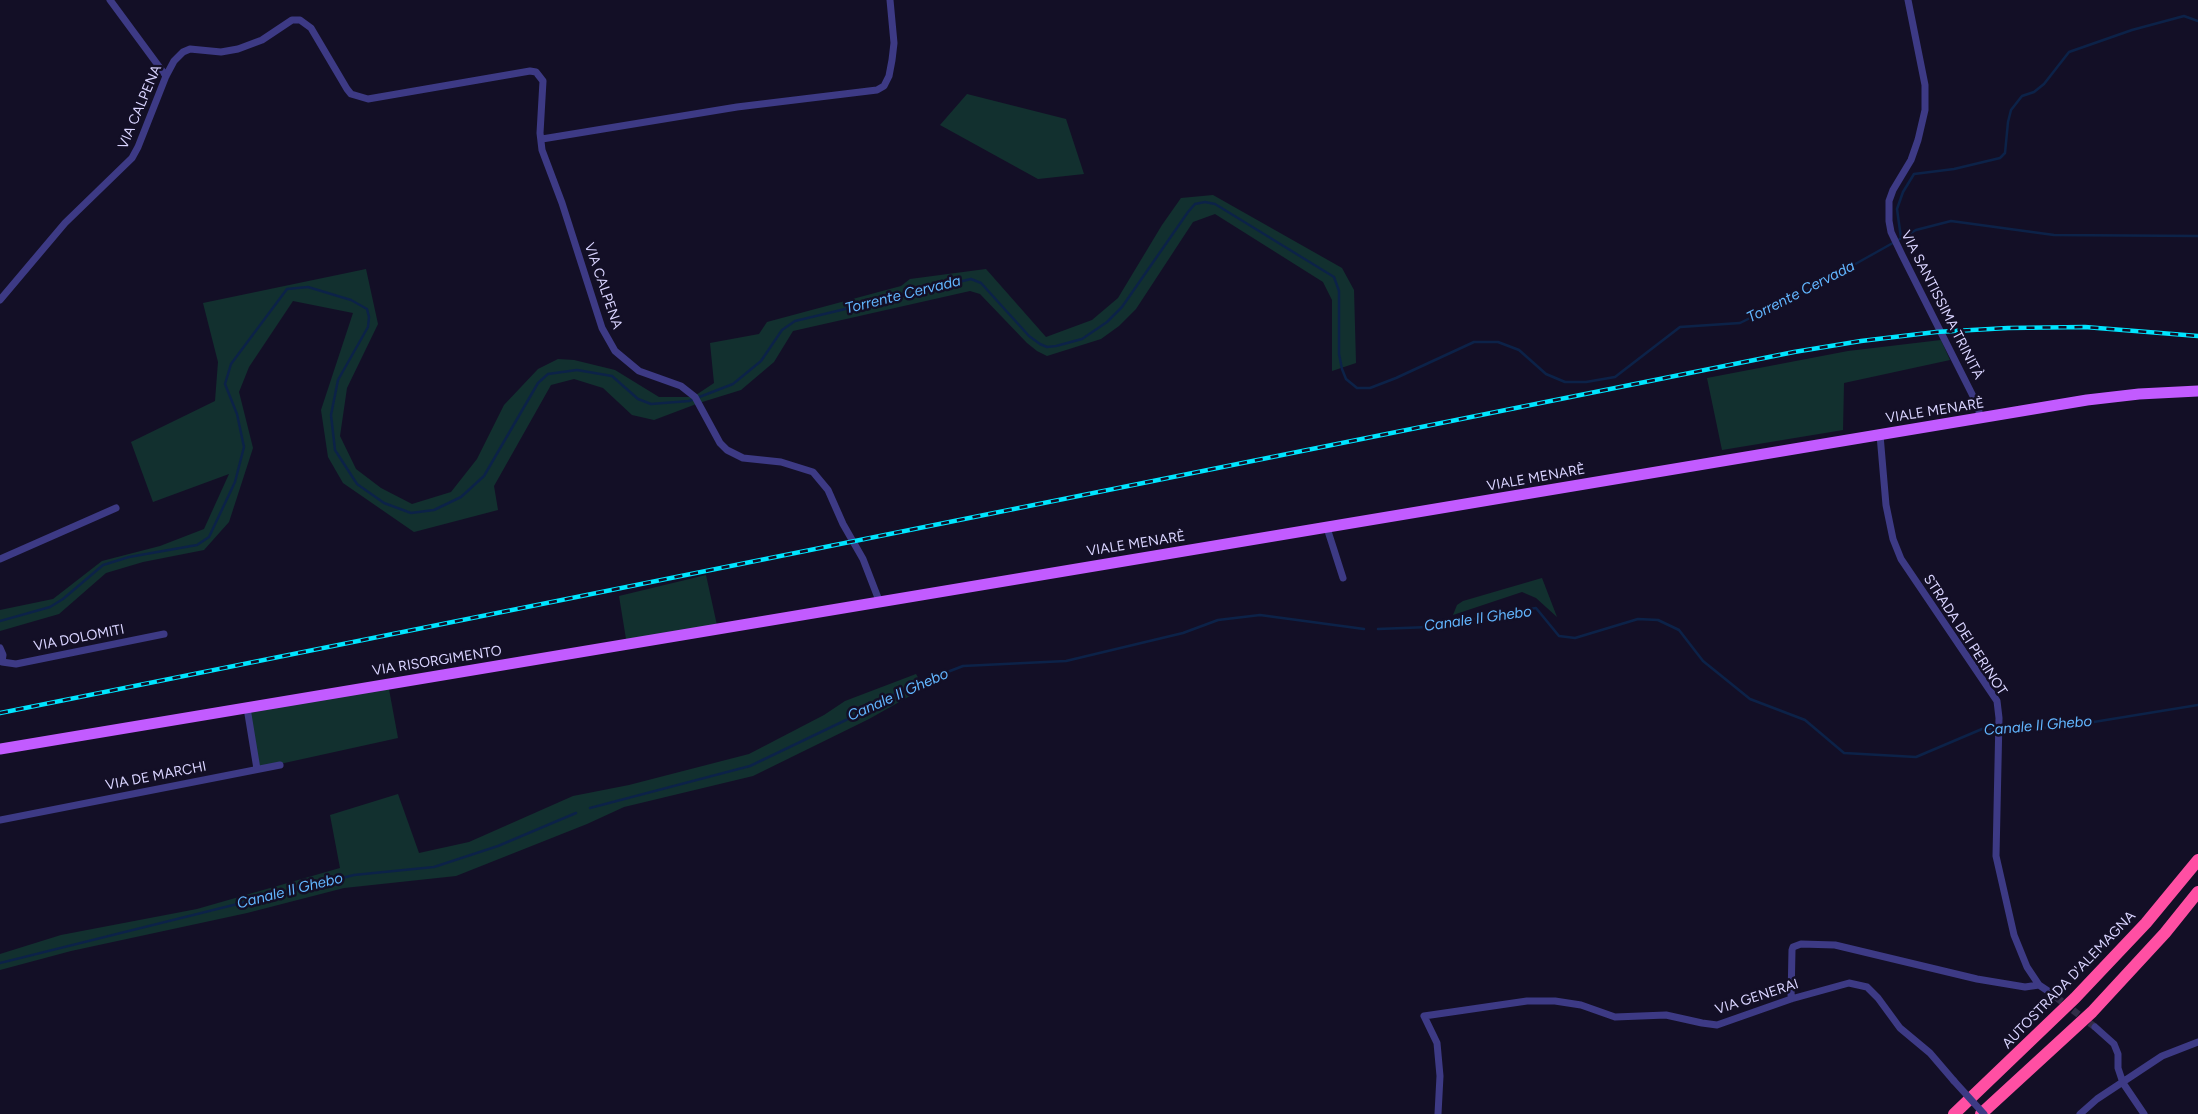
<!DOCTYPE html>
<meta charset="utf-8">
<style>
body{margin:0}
canvas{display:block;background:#130f26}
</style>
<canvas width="2198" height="1114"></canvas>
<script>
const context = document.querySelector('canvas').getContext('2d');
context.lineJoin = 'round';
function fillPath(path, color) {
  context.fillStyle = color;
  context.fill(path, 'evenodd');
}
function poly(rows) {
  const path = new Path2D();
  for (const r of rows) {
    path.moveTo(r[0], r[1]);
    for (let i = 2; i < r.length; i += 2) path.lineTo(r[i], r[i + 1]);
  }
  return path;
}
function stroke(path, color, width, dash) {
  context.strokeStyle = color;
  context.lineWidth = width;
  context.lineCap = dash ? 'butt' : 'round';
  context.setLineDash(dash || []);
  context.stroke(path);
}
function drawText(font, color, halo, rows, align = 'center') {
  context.font = font + ' Figtree,sans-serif';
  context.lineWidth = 5;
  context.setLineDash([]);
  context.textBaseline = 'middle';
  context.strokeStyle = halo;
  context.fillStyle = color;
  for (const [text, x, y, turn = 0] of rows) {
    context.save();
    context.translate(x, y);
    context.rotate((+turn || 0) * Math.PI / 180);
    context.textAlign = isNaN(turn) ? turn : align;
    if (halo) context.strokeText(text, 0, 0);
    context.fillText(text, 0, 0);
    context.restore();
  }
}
fillPath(poly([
 [967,94,1066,119,1084,174,1038,179,940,125],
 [1213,195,1342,268,1354,290,1356,363,1332,371,1332,300,1323,282,1215,214,1193,222,1136,309,1119,326,1101,339,1047,356,1037,351,1027,343,980,294,970,291,793,331,774,362,741,390,699,403,654,420,632,415,603,388,574,379,551,385,494,486,498,510,414,532,343,483,328,457,321,410,353,313,293,301,249,367,239,392,253,448,229,522,204,550,143,562,106,573,59,614,0,631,0,610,53,599,102,561,160,546,204,529,229,474,153,502,131,442,215,401,218,362,203,303,366,269,378,324,347,388,340,436,356,469,381,488,412,504,451,492,477,459,504,405,538,369,558,359,574,360,615,370,659,397,693,397,714,383,710,343,759,334,767,322,901,286,910,279,986,269,1046,337,1092,320,1118,298,1162,225,1181,198],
 [1941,340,1950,360,1844,383,1843,430,1722,450,1707,378,1848,351],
 [706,575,718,630,627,645,619,596],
 [1542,578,1557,617,1536,598,1522,592,1453,615,1457,605,1463,601],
 [916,674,924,688,869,719,753,776,624,807,587,824,456,876,344,888,247,913,71,951,0,970,0,954,61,935,197,909,340,868,330,815,398,794,419,853,469,842,573,796,629,785,749,754,824,715,845,701],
 [388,684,398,738,257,769,247,708]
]), '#12302f');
stroke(poly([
 [1901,238,1897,209,1903,192,1914,174,1954,169,2000,158,2005,153,2008,122,2011,110,2022,96,2034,92,2044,84,2069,52,2132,30,2184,16,2198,21],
 [0,621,50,607,63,599,103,565,129,557,197,545,209,537,235,482,244,447,237,414,225,384,231,364,287,289,308,287,351,300,367,309,369,317,368,327,338,380,331,415,335,450,357,484,384,503,411,513,434,510,461,497,484,476,538,383,548,374,577,370,612,376,638,399,651,404,689,401,733,384,761,361,782,330,795,321,971,279,981,283,1029,336,1040,344,1047,347,1056,346,1082,339,1107,322,1122,307,1188,212,1195,204,1205,202,1215,204,1334,277,1339,291,1339,354,1342,369,1346,379,1357,388,1370,388,1396,378,1474,342,1498,342,1519,350,1546,374,1565,382,1586,382,1615,377,1680,327,1740,323,1825,281,1916,230,1951,221,2054,235,2198,236],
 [1378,629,1429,627,1536,608,1559,636,1575,638,1638,619,1658,620,1679,630,1703,661,1750,699,1805,720,1844,753,1916,757,1982,729,2063,727,2198,705],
 [590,808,750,766,846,720,906,688,963,666,1066,661,1183,633,1218,620,1260,615,1364,629],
 [0,963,354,875,434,867,498,846,576,813]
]), '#0c2248', 2.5);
stroke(poly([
 [2048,991,2095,1027]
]), '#312d47', 7, [7, 3.5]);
stroke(poly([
 [110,0,166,76],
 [1908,0,1925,85,1925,110,1918,140,1911,160,1893,190,1889,201,1889,221,1891,232,1902,255,1978,406,1980,418],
 [542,139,737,107,877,90,884,86,889,76,892,60,894,43,890,0],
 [0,300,65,223,132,158,138,147,166,76,174,61,183,52,190,49,221,52,238,49,262,40,292,20,300,20,311,28,347,89,351,94,368,99,530,71,536,72,543,81,540,133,542,150,562,203,602,328,615,351,639,371,681,386,695,397,720,443,727,450,743,458,781,462,813,472,828,490,843,524,863,559,880,603],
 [1880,435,1886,505,1893,539,1901,559,1997,701,1999,718,1996,856,2014,935,2027,967,2039,985,2048,991],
 [1327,528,1343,578],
 [0,559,116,508],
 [0,648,3,655,2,662],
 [2,662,16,664,164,634],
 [247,708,257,769],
 [0,820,280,765],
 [1791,999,1792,950,1793,947,1801,944,1835,945,1977,979,2025,987,2039,985],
 [2095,1027,2114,1044,2118,1054,2118,1068,2123,1083,2144,1114],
 [1438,1114,1440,1076,1437,1043,1424,1016,1527,1001,1555,1001,1581,1005,1615,1017,1666,1015,1702,1023,1717,1025,1791,999,1849,983,1867,987,1878,998,1900,1028,1930,1053,1954,1081],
 [2080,1114,2097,1099,2162,1056,2198,1042]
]), '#3d3a85', 7);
stroke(poly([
 [0,749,2087,400,2139,394,2198,391]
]), '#c25bff', 11);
stroke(poly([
 [1954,1114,2075,998,2146,923,2198,860],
 [1981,1114,2092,1012,2165,933,2198,892]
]), '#ff4fa3', 12);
const rail = poly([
 [0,713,1794,352,1861,341,1936,332,2008,328,2085,327,2198,336]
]);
stroke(rail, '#00e5ff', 4.5);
stroke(rail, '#130f26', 2.5, [8]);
stroke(poly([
 [1954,1081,1984,1114]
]), '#3d3a85', 7);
drawText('14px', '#d9d4ff', '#130f26', [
 ["VIA CALPENA",140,107,-67],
 ["VIA CALPENA",603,286,71],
 ["VIA SANTISSIMA TRINITÀ",1942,305,63],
 ["VIALE MENARÈ",1935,411,-9],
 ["VIALE MENARÈ",1536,478,-10],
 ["VIALE MENARÈ",1136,544,-9],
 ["STRADA DEI PERINOT",1965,635,57],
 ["VIA DOLOMITI",79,638,-11],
 ["VIA RISORGIMENTO",437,661,-9],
 ["VIA DE MARCHI",156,776,-11],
 ["AUTOSTRADA D'ALEMAGNA",2069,980,-46],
 ["VIA GENERAI",1757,997,-18]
]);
drawText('italic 15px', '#62b6ff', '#130f26', [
 ["Torrente Cervada",1801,292,-27],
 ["Torrente Cervada",903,295,-14],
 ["Canale Il Ghebo",1478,619,-8],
 ["Canale Il Ghebo",898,695,-24],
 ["Canale Il Ghebo",2038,726,-5],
 ["Canale Il Ghebo",290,891,-14]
]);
</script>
